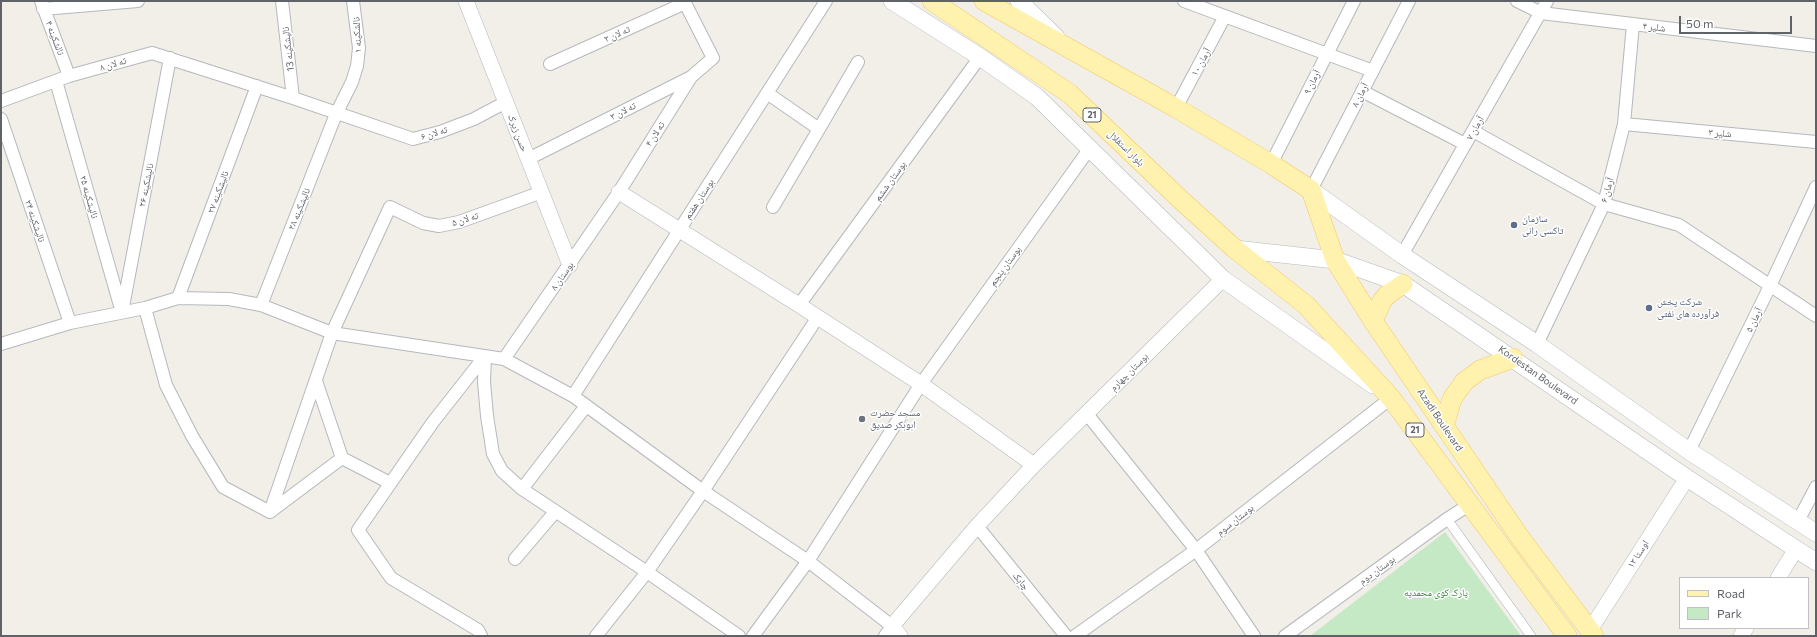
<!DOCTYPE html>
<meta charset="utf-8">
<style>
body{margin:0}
#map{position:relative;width:1817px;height:637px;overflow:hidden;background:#f1efe8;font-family:Commissioner,sans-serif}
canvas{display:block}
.frame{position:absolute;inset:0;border:2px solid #5f6368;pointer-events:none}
.legend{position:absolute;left:1679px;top:577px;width:130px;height:52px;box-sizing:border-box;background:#fff;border:1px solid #bfc1c3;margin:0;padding:5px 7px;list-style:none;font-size:12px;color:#5f6368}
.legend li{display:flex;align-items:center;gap:8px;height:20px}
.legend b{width:20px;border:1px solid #bfc1c3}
.scale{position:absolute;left:1679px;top:16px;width:113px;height:18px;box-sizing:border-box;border:2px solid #5f6368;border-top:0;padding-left:5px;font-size:12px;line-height:14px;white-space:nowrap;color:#5f6368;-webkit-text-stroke:3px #fff;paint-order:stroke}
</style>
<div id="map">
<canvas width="1817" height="637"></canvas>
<div class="frame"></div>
<ul class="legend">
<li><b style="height:5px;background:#fff2af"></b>Road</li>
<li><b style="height:11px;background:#c5e8c5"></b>Park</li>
</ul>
<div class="scale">50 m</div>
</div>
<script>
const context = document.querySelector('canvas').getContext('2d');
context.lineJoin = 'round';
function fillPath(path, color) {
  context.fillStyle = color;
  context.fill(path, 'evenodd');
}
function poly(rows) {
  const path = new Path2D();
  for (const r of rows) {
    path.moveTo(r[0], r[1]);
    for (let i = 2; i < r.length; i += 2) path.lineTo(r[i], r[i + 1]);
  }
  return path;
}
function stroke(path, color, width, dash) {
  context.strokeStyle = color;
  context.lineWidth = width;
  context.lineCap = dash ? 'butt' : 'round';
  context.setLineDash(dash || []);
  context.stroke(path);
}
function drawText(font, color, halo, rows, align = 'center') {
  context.font = font + ' Commissioner,"Noto Naskh Arabic",sans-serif';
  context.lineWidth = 3;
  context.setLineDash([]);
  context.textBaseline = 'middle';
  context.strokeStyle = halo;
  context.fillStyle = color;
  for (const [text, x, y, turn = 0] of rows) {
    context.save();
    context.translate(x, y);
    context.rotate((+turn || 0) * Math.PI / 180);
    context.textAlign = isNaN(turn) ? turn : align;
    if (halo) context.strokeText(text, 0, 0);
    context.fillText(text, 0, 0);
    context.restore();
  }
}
fillPath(poly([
 [1445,532,1521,636,1310,636]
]), '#c5e8c5');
const pedestrian = poly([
 [1447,519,1531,636]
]);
const minor = poly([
 [41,1,69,76],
 [282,1,293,98],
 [1184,1,1373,71],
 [1517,1,1541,13,1816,46],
 [43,9,138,1],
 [550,64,685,3],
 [56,81,121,309],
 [1362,91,1465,144],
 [767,93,819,129,858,62],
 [1,101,69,76,152,53,293,98,413,139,440,132,474,119,506,102],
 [1176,108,1225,16],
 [1,119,70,323],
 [1624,124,1816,142],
 [1473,131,1604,204,1679,225,1816,316],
 [528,159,691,77,713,58,684,1],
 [1271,164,1354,1],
 [1311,190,1409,1],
 [773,207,819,129],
 [1402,255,1547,1],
 [178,298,257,86],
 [261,305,336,114,352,82,357,66,359,48,353,1],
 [799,305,980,57],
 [145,308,166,385,192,436,223,487,270,512],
 [122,312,170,58],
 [1,344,70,323,145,308,178,298,229,299,261,305,332,333,504,359,573,396,703,491,808,561,892,626,885,636],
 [1537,344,1604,204,1624,124,1633,24],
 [485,356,484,382,487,416,493,454,502,471,522,489,647,572,739,636],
 [504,359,619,192,691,77],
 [316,381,342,458],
 [573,396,826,1],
 [1087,414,1196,550,1254,636],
 [1689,451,1770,286,1816,187],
 [522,489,586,406],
 [270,512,332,333,390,207,423,223,439,226,459,222,542,192],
 [270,512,342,458,390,483],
 [1798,521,1816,487],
 [977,526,1066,636],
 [515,559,555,512],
 [481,636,478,630,391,578,358,530,433,422,485,356],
 [596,636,647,572,703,491,818,317],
 [753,636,808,561,921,384,1090,148],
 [1075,636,1196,550,1391,398],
 [1285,636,1447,519,1469,505]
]);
const tertiary = poly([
 [466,1,570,265],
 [619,192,799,305,921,384,1034,465],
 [1778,578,1796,549],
 [1590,630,1687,478],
 [900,636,892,626,977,526,1034,465,1223,279],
 [1741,636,1746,628]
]);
const secondary = poly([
 [892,1,980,57,1037,97,1223,279,1373,385],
 [1019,1,1056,37],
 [1311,190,1402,255,1537,344,1689,451,1816,533],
 [1235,249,1335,260,1403,284,1687,478,1816,562]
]);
const primary = poly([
 [932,1,1070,94,1181,200,1235,249,1306,305,1391,398,1567,636],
 [984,1,1176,108,1271,164,1311,190,1335,260,1373,321,1519,536,1594,636],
 [1373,321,1382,301,1387,295,1403,284],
 [1444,426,1452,399,1464,382,1480,370,1513,358]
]);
stroke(pedestrian, '#b5b8bc', 10);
stroke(minor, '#b5b8bc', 14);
stroke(tertiary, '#b5b8bc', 16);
stroke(secondary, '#b6babf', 18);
stroke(primary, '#f2c960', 20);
stroke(pedestrian, '#fff', 9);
stroke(minor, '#fff', 12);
stroke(tertiary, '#fff', 15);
stroke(secondary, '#fff', 17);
stroke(primary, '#fff2af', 19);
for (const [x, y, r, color] of [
 [1514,225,4,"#5c6f8a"],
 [1649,308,4,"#5c6f8a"],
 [862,419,4,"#6b7280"]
]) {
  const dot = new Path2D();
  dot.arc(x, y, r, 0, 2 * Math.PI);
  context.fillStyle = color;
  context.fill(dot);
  stroke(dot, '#fff', 1.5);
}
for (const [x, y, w] of [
 [1092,115,18],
 [1415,430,18]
]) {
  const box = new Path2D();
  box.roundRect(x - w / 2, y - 7, w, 14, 3);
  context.fillStyle = '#fff';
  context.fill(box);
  stroke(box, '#5f6368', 1);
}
drawText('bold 9px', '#5f6368', null, [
 ["21",1092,115],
 ["21",1415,430]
]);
drawText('10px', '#5f6368', '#fff', [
 ["شلیر ۴",1654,27,7],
 ["ته لان ۲",617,34,-24],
 ["نالشکینه ۱",357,35,-93],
 ["نالشکینه ۴",55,38,69],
 ["نالیشکینه 13",288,49,-97],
 ["آرمان ۱۰",1201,62,-61],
 ["ته لان ۸",113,64,-16],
 ["آرمان ۹",1312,82,-63],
 ["آرمان ۸",1360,95,-63],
 ["ته لان ۳",623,111,-27],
 ["آرمان ۷",1475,128,-60],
 ["ته لان ۶",434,133,-17],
 ["حسن زیرک",518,133,69],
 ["شلیر ۳",1720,133,5],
 ["ته لان ۴",655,134,-58],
 ["بلوار استقلال",1126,148,44],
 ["بوستان ششم",890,181,-54],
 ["نالیشکینه ۲۶",146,185,-79],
 ["آرمان ۶",1607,190,-74],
 ["نالیشکینه ۲۷",218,192,-70],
 ["نالیشکینه ۲۵",89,197,74],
 ["بوستان هفتم",699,199,-57],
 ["نالیشکینه ۲۸",299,209,-68],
 ["ته لان ۵",465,219,-17],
 ["نالیشکینه ۲۴",35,221,71],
 ["بوستان پنجم",1005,266,-54],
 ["بوستان ۸",562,276,-55],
 ["آرمان ۵",1754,320,-64],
 ["بوستان چهارم",1129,372,-45],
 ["Kordestan Boulevard",1538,375,35],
 ["Azadi Boulevard",1440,420,56],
 ["بوستان سوم",1235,520,-38],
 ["اوستا ۱۲",1638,554,-57],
 ["بوستان دوم",1377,570,-36],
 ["چابک",1021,581,51]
]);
drawText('10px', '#4e5e75', '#fff', [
 ["سازمان",1522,219],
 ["تاکسی رانی",1522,231],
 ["شرکت پخش",1657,302],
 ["فرآورده های نفتی",1657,314]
], 'left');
drawText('10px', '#5b616d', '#fff', [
 ["مسجد حضرت",870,413],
 ["ابوبکر صدیق",870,425]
], 'left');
drawText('10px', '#348238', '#fff', [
 ["پارک کوی محمدیه",1436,593]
]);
</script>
